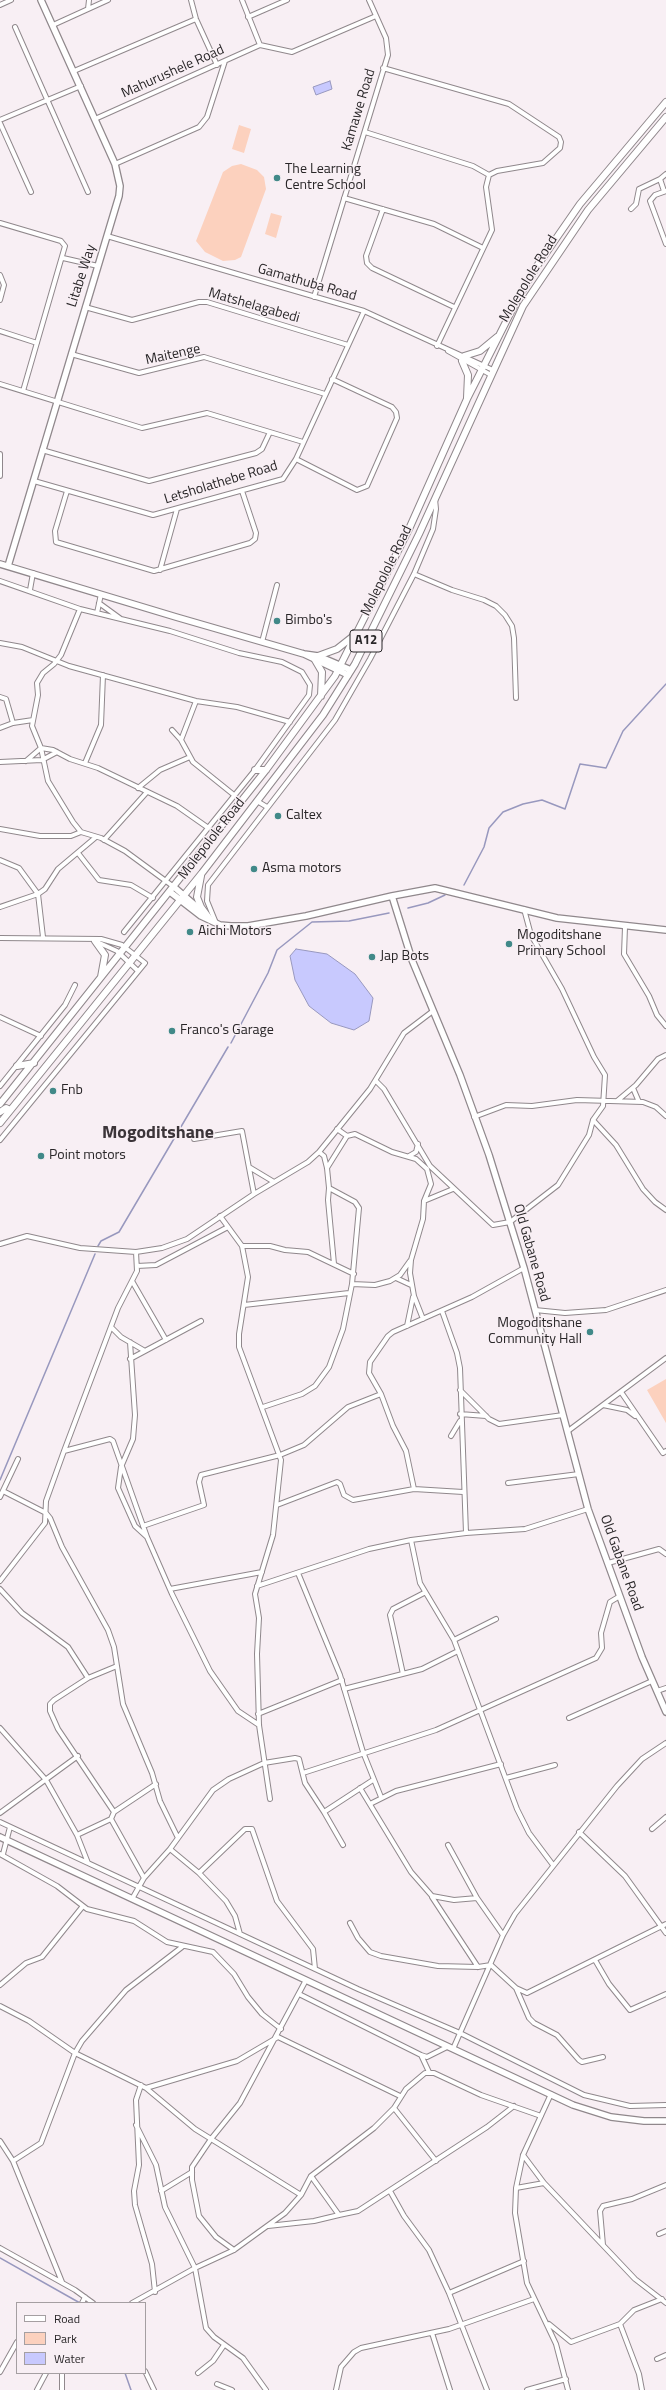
<!DOCTYPE html>
<style>
body{margin:0}
#map{position:relative;width:666px;height:2390px;overflow:hidden;background:#f8eff4;font-family:"Titillium Web",sans-serif}
canvas{display:block}
.legend{position:absolute;left:16px;top:2302px;width:130px;height:72px;box-sizing:border-box;background:#f8eff4;border:1px solid #a59fa2;margin:0;padding:5px 7px;list-style:none;font-size:12px;color:#292628}
.legend li{display:flex;align-items:center;gap:8px;height:20px}
.legend b{width:20px;border:1px solid #a59fa2}
</style>
<div id="map">
<canvas width="666" height="2390"></canvas>
<ul class="legend">
<li><b style="height:5px;background:#fff"></b>Road</li>
<li><b style="height:11px;background:#fcd1be"></b>Park</li>
<li><b style="height:11px;background:#c8c9fe"></b>Water</li>
</ul>
</div>
<script>
const context = document.querySelector('canvas').getContext('2d');
context.lineJoin = 'round';
function fillPath(path, color) {
  context.fillStyle = color;
  context.fill(path, 'evenodd');
}
function poly(rows) {
  const path = new Path2D();
  for (const r of rows) {
    path.moveTo(r[0], r[1]);
    for (let i = 2; i < r.length; i += 2) path.lineTo(r[i], r[i + 1]);
  }
  return path;
}
function stroke(path, color, width, dash) {
  context.strokeStyle = color;
  context.lineWidth = width;
  context.lineCap = dash ? 'butt' : 'round';
  context.setLineDash(dash || []);
  context.stroke(path);
}
function drawText(font, color, halo, rows, align = 'center') {
  context.font = font + ' "Titillium Web",sans-serif';
  context.lineWidth = 3;
  context.setLineDash([]);
  context.textBaseline = 'middle';
  context.strokeStyle = halo;
  context.fillStyle = color;
  for (const [text, x, y, turn = 0] of rows) {
    context.save();
    context.translate(x, y);
    context.rotate((+turn || 0) * Math.PI / 180);
    context.textAlign = isNaN(turn) ? turn : align;
    if (halo) context.strokeText(text, 0, 0);
    context.fillText(text, 0, 0);
    context.restore();
  }
}
fillPath(poly([
 [239,125,251,129,244,153,232,149],
 [241,164,257,170,264,177,266,189,241,257,235,260,223,261,205,252,196,241,223,172,232,166],
 [271,213,282,216,276,238,265,234],
 [666,1379,666,1423,647,1390]
]), '#fcd1be');
const water = poly([
 [330,81,332,89,316,95,313,87,330,81],
 [296,949,327,954,355,974,373,998,369,1021,354,1030,331,1023,309,1006,295,980,290,956,296,949]
]);
fillPath(water, '#c8c9fe');
stroke(water, '#9898be', 1);
stroke(poly([
 [464,885,484,847,489,828,503,812,523,804,542,800,565,809,580,764,606,768,623,731,666,684],
 [408,908,428,903,445,895],
 [231,1043,268,973,277,950,312,922,349,921,389,913],
 [98,1246,101,1241,119,1232,228,1047],
 [0,1480,95,1254],
 [0,2258,80,2303],
 [125,2373,131,2390]
]), '#9898be', 1.5);
const street = poly([
 [191,0,196,19,217,65],
 [242,0,260,45],
 [0,5,11,0],
 [88,9,89,0],
 [248,17,287,0],
 [53,25,108,0],
 [15,27,88,192],
 [260,45,292,52,376,16],
 [383,68,509,104,559,137,561,142,560,148,543,163,497,171,489,175,486,187,492,230,437,346],
 [74,71,196,19],
 [95,119,260,45],
 [0,120,81,86],
 [0,123,31,192],
 [365,132,473,166,489,175],
 [115,164,199,127,207,117,225,61],
 [664,191,660,179,666,174],
 [666,191,655,195,650,201,666,244],
 [344,198,434,224,483,248],
 [383,209,366,256,367,263,372,268,454,307],
 [631,209,636,204,639,189,660,179],
 [0,223,61,241,65,246,23,391],
 [107,236,364,311,493,370],
 [63,258,98,266],
 [0,275,4,285,0,300],
 [314,297,388,55,386,38,369,0],
 [85,307,132,320,199,302,207,302,348,345],
 [0,331,37,343],
 [448,351,491,375],
 [71,354,139,373,204,357,325,394],
 [0,384,142,428,207,413,303,442],
 [42,450,149,481,256,453,262,449,270,432],
 [0,454,0,476],
 [296,459,357,490,367,486,397,418,396,412,392,407,332,379],
 [34,481,153,515,283,479,296,459,364,311],
 [67,491,55,531,56,542,154,571,250,543,255,539,256,533,242,491],
 [160,570,177,509],
 [414,574,452,590,484,600,496,606,505,615,512,626,514,638,516,698],
 [0,581,80,609,170,631,239,653,282,662,302,672,310,685,309,695,255,770,124,932],
 [30,590,33,573],
 [99,603,121,619],
 [97,613,101,594],
 [262,642,277,585],
 [0,643,22,647,69,666,196,701,237,707,290,722],
 [0,697,6,699,13,723],
 [0,728,13,723,33,720],
 [172,730,181,740,193,762,234,795],
 [181,740,196,701],
 [26,761,41,748,53,750,70,759,98,768,177,806,207,827],
 [0,762,42,760,57,752],
 [85,763,101,725,103,675],
 [138,788,160,770,190,757],
 [257,801,267,807],
 [0,829,40,836,71,836,81,832,73,822,48,781,41,748,32,726,38,695,37,683,43,673,54,664,61,655,80,609],
 [81,832,101,838,125,851,174,887],
 [104,840,147,792],
 [78,853,99,880,131,885,153,898],
 [0,860,19,868,38,894,43,937],
 [0,907,38,894,45,889,58,869,96,837],
 [216,923,207,901,208,885,335,720,370,659,414,574,433,529,436,509,435,499],
 [625,927,624,954,649,996,657,1015,666,1026],
 [0,938,101,939,122,945,145,963,0,1140],
 [95,941,117,951,138,971],
 [0,1017,41,1036],
 [376,1081,384,1089,430,1166,493,1225,510,1222,558,1185,589,1135,593,1120,603,1106,605,1075,594,1057,562,989,531,935,524,909],
 [0,1086,65,1005,75,985],
 [633,1088,639,1102],
 [617,1101,636,1085,658,1059,666,1055],
 [474,1117,506,1105,532,1106,577,1100,643,1102,656,1107,666,1116],
 [593,1120,616,1145,643,1189,655,1202,666,1210],
 [337,1129,347,1136],
 [194,1139,242,1131,254,1194],
 [409,1156,416,1152,418,1144],
 [249,1167,274,1182],
 [327,1168,347,1136,355,1134,392,1152,416,1159,427,1169,431,1184,424,1201,423,1219,411,1260,410,1273,414,1296,423,1319],
 [329,1188,328,1200,334,1264],
 [424,1201,453,1189],
 [220,1216,242,1246,248,1277,239,1334,239,1347,281,1460,273,1535,255,1594,259,1618,257,1654,259,1725,270,1799],
 [0,1244,27,1236,80,1248,136,1252,162,1248,187,1239,254,1194,308,1162,319,1152,370,1089,404,1033,433,1011],
 [242,1246,270,1246,285,1250,308,1252,354,1274],
 [137,1266,156,1265,228,1227],
 [396,1278,411,1285],
 [132,1281,166,1340],
 [352,1284,375,1285,390,1281,400,1275,410,1261],
 [244,1305,349,1293],
 [535,1310,565,1313,606,1310,666,1290],
 [442,1311,457,1353,460,1368,466,1533],
 [407,1326,413,1297],
 [112,1328,121,1337,145,1351],
 [130,1342,135,1415,133,1439,121,1467,118,1488,135,1526,147,1537],
 [130,1359,201,1321],
 [460,1390,489,1419,499,1424,563,1415],
 [621,1392,663,1453,666,1451],
 [603,1405,627,1410,635,1416],
 [263,1407,302,1394,315,1386,329,1367,343,1329,352,1284,359,1208,355,1202,329,1188,327,1168,324,1156,319,1152],
 [460,1414,486,1416],
 [568,1431,666,1358],
 [451,1436,460,1421],
 [64,1451,110,1439,113,1441,147,1537,172,1594,210,1671,238,1711,259,1725],
 [508,1483,579,1474],
 [414,1489,406,1451,393,1426,381,1394,369,1373,370,1362,388,1336,393,1332,472,1297,524,1268],
 [3,1491,46,1513,50,1518,62,1547,108,1630,114,1647,123,1704,152,1773,160,1801,178,1838],
 [0,1497,18,1459],
 [277,1505,337,1482,340,1484,344,1495,353,1500,414,1489,463,1492],
 [143,1526,204,1505,199,1482,201,1475,280,1455,304,1445,348,1407,381,1394],
 [411,1540,420,1583,454,1640,517,1809,529,1833,553,1865],
 [608,1563,659,1549,666,1554],
 [298,1573,340,1675,363,1752,381,1797],
 [0,1581,45,1523,46,1501,64,1451,118,1308,137,1271,136,1252],
 [257,1586,369,1549,411,1540,466,1533,525,1529,588,1509],
 [0,1589,22,1613,68,1647,88,1678],
 [170,1589,262,1572],
 [454,1640,496,1619],
 [117,1666,88,1678,54,1700,50,1704,50,1711,58,1729,114,1812,156,1784],
 [403,1674,390,1615,393,1609,424,1593],
 [344,1689,422,1669,458,1651],
 [657,1691,666,1688],
 [258,1714,342,1680],
 [569,1718,652,1681],
 [0,1728,46,1780,77,1835,88,1863],
 [303,1773,436,1730,596,1658,602,1648,601,1633,610,1602,620,1596],
 [506,1778,555,1765],
 [360,1788,411,1872,432,1896,454,1900,477,1898,503,1935],
 [370,1804,396,1791,501,1764],
 [114,1812,111,1819,144,1878],
 [0,1813,78,1756],
 [0,1822,358,1989,460,2033,584,2095,630,2106,666,2105],
 [652,1829,666,1817],
 [579,1832,625,1876,666,1933],
 [77,1835,111,1819],
 [343,1845,324,1812,373,1780],
 [448,1845,477,1898],
 [170,1849,199,1873,226,1901,235,1916,240,1934],
 [0,1854,57,1886,87,1909,134,1921,167,1942,213,1952,234,1974,248,1997,262,2014,281,2029],
 [3,1854,10,1827],
 [199,1873,245,1829,252,1829,277,1901,313,1949,315,1969],
 [432,1897,478,1967],
 [132,1899,144,1878,170,1849,213,1790,229,1779,264,1763,295,1758,299,1759,305,1783,324,1812],
 [350,1923,358,1938,370,1952,381,1956,438,1966,478,1967,491,1965,516,1988,527,1993,666,1924],
 [595,1960,609,1984,630,2010,666,1994],
 [0,1985,26,1963,42,1957,83,1906],
 [516,1988,529,2018,534,2023,557,2035,579,2060,582,2062,603,2057],
 [299,1994,421,2055,427,2057,447,2047],
 [0,2006,29,2021,75,2053,146,2088,195,2129,301,2195],
 [453,2049,503,1935,515,1914,617,1786,642,1759,666,1743],
 [421,2055,429,2072],
 [141,2085,136,2100,139,2165,134,2191,135,2205,152,2264,155,2292],
 [146,2088,237,2061,278,2037,400,2096],
 [551,2094,523,2155,516,2188,515,2213,527,2283,556,2344,568,2390],
 [394,2108,436,2161],
 [136,2125,156,2165,165,2207,195,2268,206,2328,214,2337,243,2358,266,2390],
 [0,2141,13,2161,62,2282],
 [523,2155,544,2183,635,2279,666,2303],
 [13,2161,41,2143,75,2053,82,2041,126,1990,182,1947],
 [311,2176,339,2215,358,2211,487,2127,514,2106],
 [516,2188,544,2183],
 [161,2191,192,2172],
 [390,2191,404,2216,429,2250,449,2293],
 [268,2226,314,2221,339,2215],
 [659,2234,666,2231],
 [603,2245,600,2211,603,2206,632,2199,666,2185],
 [0,2248,75,2290,93,2303],
 [234,2250,216,2237,199,2216,192,2180,192,2167,211,2139,240,2103,306,1980],
 [82,2303,85,2297],
 [132,2303,195,2268,234,2250,285,2213,301,2195,311,2176,374,2128,394,2108,406,2089,425,2073,434,2073,481,2095,541,2116],
 [549,2324,571,2342,620,2324],
 [432,2333,450,2390],
 [657,2359,666,2355],
 [145,2371,154,2390],
 [0,2372,17,2342],
 [62,2373,62,2390],
 [198,2373,213,2361,224,2345],
 [217,2384,232,2390],
 [37,2390,46,2373],
 [336,2390,341,2367,354,2352,361,2348,449,2329,534,2299],
 [487,2390,449,2293,524,2261],
 [527,2390,566,2379],
 [642,2390,639,2374,620,2324,634,2310,662,2299]
]);
const secondary = poly([
 [0,564,176,617,304,654,318,656,351,670],
 [8,566,119,196,120,186,115,164,41,0],
 [304,654,348,675],
 [174,887,204,913],
 [170,892,201,916,220,925,231,926,248,926,306,916,392,896,435,888,557,918,666,930],
 [392,896,412,960,460,1075,489,1155,524,1268,588,1509,642,1657,666,1712],
 [0,1837,573,2105,611,2117,644,2121,666,2121]
]);
const primary = poly([
 [464,356,480,351,497,337],
 [462,361,468,375,467,398],
 [318,656,337,649,356,634],
 [315,660,322,672,321,696],
 [255,770,266,770],
 [201,876,197,897,201,907,209,918],
 [95,941,105,955,101,977],
 [17,1066,34,1063],
 [0,1104,266,770,335,676,409,529,467,399,517,300,537,266,580,204,666,102],
 [0,1112,6,1108,10,1110],
 [0,1123,202,873,323,715,355,664,419,534,523,306,588,210,666,117]
]);
stroke(street, '#90888c', 6);
stroke(secondary, '#90888c', 8);
stroke(primary, '#90888c', 8);
stroke(street, '#fff', 4);
stroke(secondary, '#fff', 5.5);
stroke(primary, '#fff', 6);
for (const [x, y, r, color] of [
 [277,178,4,"#418988"],
 [277,621,4,"#418988"],
 [278,816,4,"#418988"],
 [254,869,4,"#418988"],
 [190,932,4,"#418988"],
 [509,944,4,"#418988"],
 [372,957,4,"#418988"],
 [172,1031,4,"#418988"],
 [53,1091,4,"#418988"],
 [41,1156,4,"#418988"],
 [590,1332,4,"#418988"]
]) {
  const dot = new Path2D();
  dot.arc(x, y, r, 0, 2 * Math.PI);
  context.fillStyle = color;
  context.fill(dot);
  stroke(dot, '#f8eff4', 1.5);
}
for (const [x, y, w] of [
 [366,641,32]
]) {
  const box = new Path2D();
  box.roundRect(x - w / 2, y - 11, w, 22, 3);
  context.fillStyle = '#f8eff4';
  context.fill(box);
  stroke(box, '#292628', 1);
}
drawText('bold 13px', '#292628', null, [
 ["A12",366,641]
]);
drawText('14px', '#292628', '#f8eff4', [
 ["Mahurushele Road",173,72,-24],
 ["Kamawe Road",359,110,-73],
 ["Litabe Way",82,276,-72],
 ["Molepolole Road",529,279,-59],
 ["Gamathuba Road",307,283,16],
 ["Matshelagabedi",254,306,16],
 ["Maitenge",173,355,-12],
 ["Letsholathebe Road",221,483,-17],
 ["Molepolole Road",387,571,-64],
 ["Molepolole Road",212,839,-52],
 ["Old Gabane Road",531,1253,74],
 ["Old Gabane Road",621,1563,70]
]);
drawText('14px', '#292628', '#f8eff4', [
 ["The Learning",285,170],
 ["Centre School",285,186],
 ["Bimbo's",285,621],
 ["Caltex",286,816],
 ["Asma motors",262,869],
 ["Aichi Motors",198,932],
 ["Mogoditshane",517,936],
 ["Primary School",517,952],
 ["Jap Bots",380,957],
 ["Franco's Garage",180,1031],
 ["Fnb",61,1091],
 ["Point motors",49,1156],
 ["Mogoditshane",582,1324,"right"],
 ["Community Hall",582,1340,"right"]
], 'left');
drawText('bold 18px', '#3c3539', '#f8eff4', [
 ["Mogoditshane",158,1134]
]);
</script>
